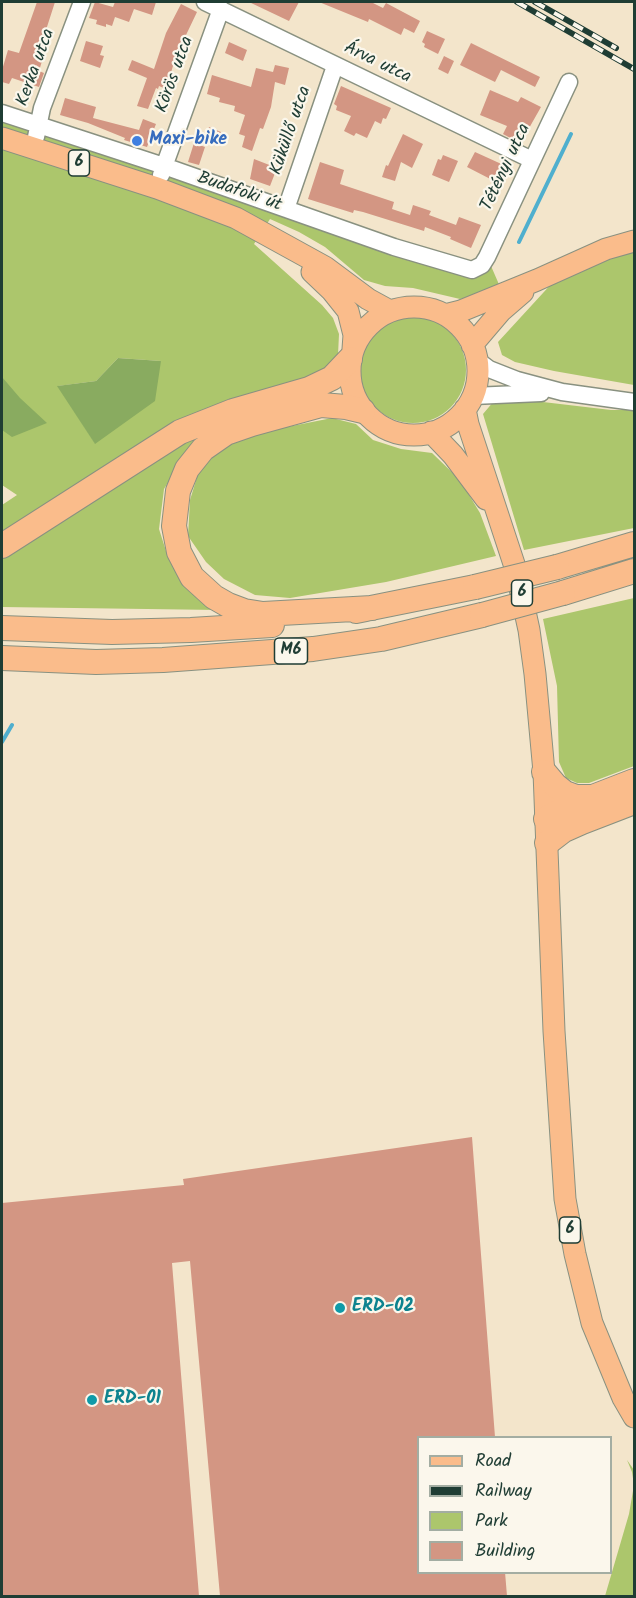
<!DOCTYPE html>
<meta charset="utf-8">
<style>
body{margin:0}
#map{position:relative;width:636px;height:1598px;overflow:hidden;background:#f3e5cb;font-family:Kalam,sans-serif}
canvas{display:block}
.frame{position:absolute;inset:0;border:3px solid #1f3d34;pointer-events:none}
.legend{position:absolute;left:417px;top:1436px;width:195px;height:138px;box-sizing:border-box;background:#fbf7ec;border:2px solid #a3ada2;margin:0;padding:8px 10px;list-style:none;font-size:18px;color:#1f3d34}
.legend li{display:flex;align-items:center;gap:12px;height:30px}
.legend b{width:30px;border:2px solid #a3ada2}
</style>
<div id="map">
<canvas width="636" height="1598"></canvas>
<div class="frame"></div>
<ul class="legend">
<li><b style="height:8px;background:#fabc8b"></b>Road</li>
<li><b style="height:8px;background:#1f3d34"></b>Railway</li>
<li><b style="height:16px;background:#acc66c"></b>Park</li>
<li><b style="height:16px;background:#d39683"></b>Building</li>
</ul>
</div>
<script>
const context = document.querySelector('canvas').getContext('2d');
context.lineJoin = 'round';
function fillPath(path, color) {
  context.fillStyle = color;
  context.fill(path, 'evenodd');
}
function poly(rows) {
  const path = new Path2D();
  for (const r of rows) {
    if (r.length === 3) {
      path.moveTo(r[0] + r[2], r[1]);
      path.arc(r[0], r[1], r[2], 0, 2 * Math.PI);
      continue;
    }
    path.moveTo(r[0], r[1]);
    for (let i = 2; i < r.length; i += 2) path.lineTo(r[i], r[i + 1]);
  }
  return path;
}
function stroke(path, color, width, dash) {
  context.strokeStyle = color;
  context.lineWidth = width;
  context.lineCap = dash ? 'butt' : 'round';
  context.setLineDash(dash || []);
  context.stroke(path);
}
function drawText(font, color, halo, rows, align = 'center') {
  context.font = font + ' Kalam,sans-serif';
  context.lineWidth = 4.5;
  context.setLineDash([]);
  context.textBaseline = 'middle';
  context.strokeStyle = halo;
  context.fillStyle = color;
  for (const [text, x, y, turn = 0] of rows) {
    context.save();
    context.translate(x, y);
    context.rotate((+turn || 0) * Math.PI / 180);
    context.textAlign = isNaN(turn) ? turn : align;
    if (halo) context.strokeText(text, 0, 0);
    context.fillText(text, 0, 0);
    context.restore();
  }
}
fillPath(poly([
 [2,119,471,275,491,266,501,289,482,295,460,299,413,288,385,286,364,280,325,247,299,232,270,219,254,244,322,305,333,318,339,334,338,355,330,369,260,396,2,540,2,505,17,495,2,485],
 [118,358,161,361,95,443,58,386,96,381],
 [634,251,634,385,554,371,515,362,502,355,498,342,554,281,622,254],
 [413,370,53],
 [494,401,543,402,611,410,634,410,634,528,524,550,483,414],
 [332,418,356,424,373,440,401,449,432,453,460,480,480,513,496,556,386,582,290,598,255,595,224,579,206,562,188,536,190,500,198,474,222,446,262,432],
 [211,429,186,453,164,489,159,529,166,551,184,581,219,610,2,607,2,555,150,462],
 [634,598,634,766,589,783,577,783,566,778,559,762,557,686,543,619],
 [627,1460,634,1470,634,1596,605,1596,629,1514,634,1485,632,1472]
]), '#acc66c');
fillPath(poly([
 [118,358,161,361,155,401,95,444,57,386,96,381],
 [2,377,20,398,47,423,12,437,2,430]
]), '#89ab60');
stroke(poly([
 [519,242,571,134],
 [2,742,12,725]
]), '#4fafce', 4);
fillPath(poly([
 [37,2,55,2,46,30,48,30,38,60,42,61,39,71,44,73,39,87,12,78,9,84,2,82,2,70,8,50,19,53],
 [95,2,113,7,115,2,156,2,152,15,134,9,129,22,115,17,112,26,106,24,106,27,96,24,97,20,89,18],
 [249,2,299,2,289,21],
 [319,2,371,2,383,8,386,3,420,21,414,33,404,28,401,35,369,19,368,22],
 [181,4,197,12,176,56,166,89,159,86,158,89,156,88,148,109,137,106,147,78,128,70,132,60,154,69,166,33],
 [427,31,445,39,438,54,424,47,425,44,422,42],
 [86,41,103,46,100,55,104,56,100,68,80,61],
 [229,42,247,50,243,61,225,53],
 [471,43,540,77,535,87,501,70,495,82,460,65],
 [444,56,454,61,448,74,438,69],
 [275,65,289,68,285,85,275,82,271,107,263,129,260,128,252,151,242,147,245,136,239,134,245,115,234,111,235,106,219,102,220,98,207,94,212,75,251,87,256,68,273,72],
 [341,86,391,108,386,119,383,118,381,124,375,121,367,138,356,133,354,136,344,131,351,116,336,110,337,106,334,104],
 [490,90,518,102,521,97,541,107,524,137,519,134,516,141,503,134,507,126,480,115],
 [65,98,96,107,93,118,139,130,143,119,156,124,147,147,124,140,125,138,88,123,60,115],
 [209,127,221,132,216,145,204,141],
 [403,134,423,144,412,168,401,162,395,181,382,177,386,165,388,166],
 [194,143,205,147,199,165,188,162],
 [475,152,508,167,510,172,502,185,467,167],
 [443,155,458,161,449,182,432,175,438,159,441,160],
 [254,159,277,168,270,186,250,179],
 [320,162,344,170,340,184,394,202,392,209,410,215,413,205,431,211,429,215,456,225,459,217,481,225,471,248,450,239,451,237,425,227,424,231,363,212,354,210,353,213,308,199],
 [472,1137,495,1437,418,1437,418,1572,505,1572,507,1596,220,1596,190,1261,172,1263,199,1596,2,1596,2,1203,184,1185,183,1179]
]), '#d39683');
const minor = poly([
 [205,2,532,160],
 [2,113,164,166,394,247,472,270,482,265,487,257,569,82],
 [36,137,42,108,82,2],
 [161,175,221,9],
 [286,209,335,66],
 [477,360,489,369,517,380,562,392,634,402],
 [473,396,541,393]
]);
const major = poly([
 [2,138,157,188,236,218,325,267,368,299,390,311],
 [312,272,332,291,348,311,354,335,353,349],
 [414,371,64],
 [445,315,461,311,537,280,606,249,634,241],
 [472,345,501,311,523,292],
 [465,409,468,424,516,570,529,630,535,674,544,772,554,1031,565,1199,575,1254,592,1323,623,1398,634,1417],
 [431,432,453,455,486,499]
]);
const highway = poly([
 [363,411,346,407,321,405,252,424,226,433,203,449,187,469,178,491,174,526,179,552,192,577,214,597,228,605,244,611,263,614,372,608],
 [2,546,180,432,233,411,309,389,332,378,350,359],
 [557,567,634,544],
 [563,593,634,571],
 [356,611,475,587],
 [2,628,112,632,191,630,272,625],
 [2,658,96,662,163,660,313,649,381,639,482,615],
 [544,772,555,785,565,793,576,797,593,797],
 [546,819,567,807,634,781],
 [547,843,564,830,582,822,634,802]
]);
stroke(minor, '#899180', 19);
stroke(major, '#899180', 23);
stroke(highway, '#899180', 26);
stroke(minor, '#fff', 16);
stroke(major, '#fabc8b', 21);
stroke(highway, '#fabc8b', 24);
const rail = poly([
 [517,2,634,69],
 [535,2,616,48]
]);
stroke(rail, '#1f3d34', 6);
stroke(rail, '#fbf7ec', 4, [11]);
const highwayBridge = poly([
 [475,587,557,567],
 [482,615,563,593]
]);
stroke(highwayBridge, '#899180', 26, []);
stroke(highwayBridge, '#fabc8b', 24);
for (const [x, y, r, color] of [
 [137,141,6,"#3f7fe0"],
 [340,1308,6,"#0f9aa8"],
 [92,1400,6,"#0f9aa8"]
]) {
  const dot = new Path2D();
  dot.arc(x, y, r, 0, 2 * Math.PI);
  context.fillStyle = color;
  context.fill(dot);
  stroke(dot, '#fbf7ec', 2);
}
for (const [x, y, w] of [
 [79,163,21],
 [522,593,21],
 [291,651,33],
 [570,1230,21]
]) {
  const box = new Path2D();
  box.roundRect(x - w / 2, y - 13, w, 26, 4.5);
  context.fillStyle = '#fbf7ec';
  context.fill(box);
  stroke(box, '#1f3d34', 1.5);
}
drawText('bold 16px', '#1f3d34', null, [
 ["6",79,163],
 ["6",522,593],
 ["M6",291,651],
 ["6",570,1230]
]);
drawText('18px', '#1f3d34', '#fbf7ec', [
 ["Árva utca",377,64,26],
 ["Kerka utca",37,68,-70],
 ["Körös utca",176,75,-70],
 ["Küküllő utca",292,131,-71],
 ["Tétényi utca",507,168,-65],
 ["Budafoki út",239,193,19]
]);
drawText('bold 18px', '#366cbe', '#fbf7ec', [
 ["Maxi-bike",149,141]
], 'left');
drawText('bold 18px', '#0d838f', '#fbf7ec', [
 ["ERD-02",352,1308],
 ["ERD-01",104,1400]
], 'left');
</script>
